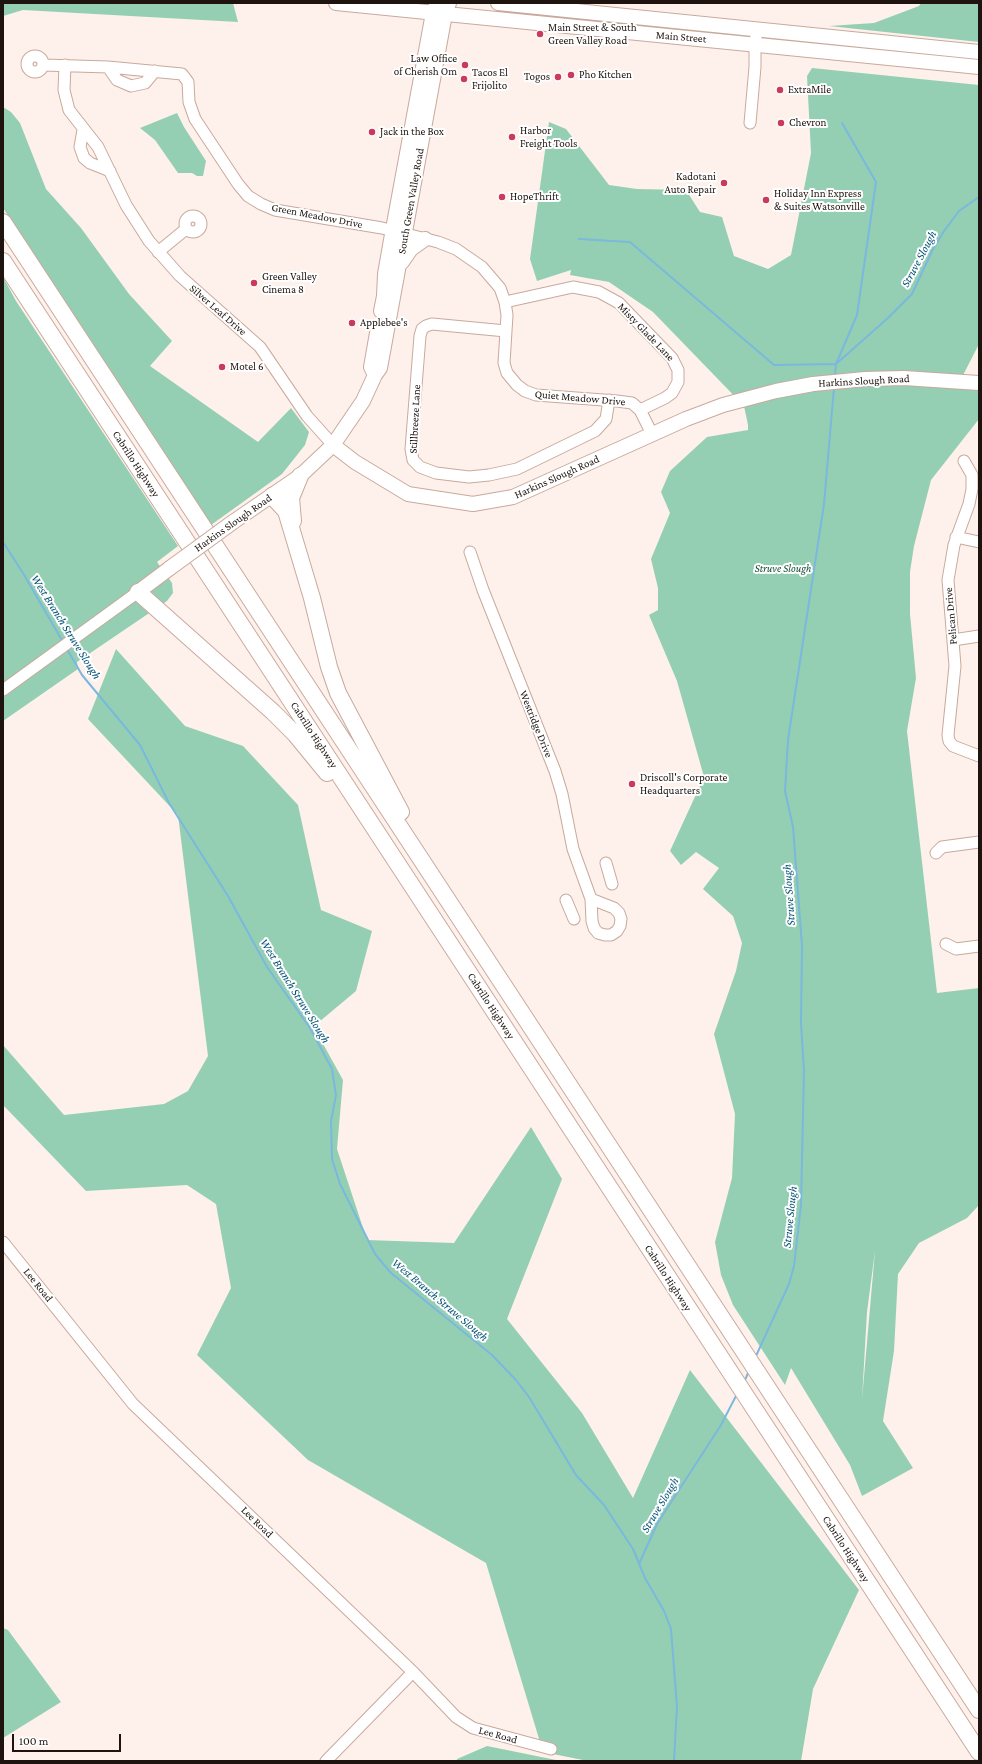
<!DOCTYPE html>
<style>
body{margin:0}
#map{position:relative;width:982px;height:1764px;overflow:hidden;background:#fef1eb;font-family:"Crimson Pro",serif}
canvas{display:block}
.frame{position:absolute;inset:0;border:4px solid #1e130e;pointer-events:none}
.scale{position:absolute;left:12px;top:1734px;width:109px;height:18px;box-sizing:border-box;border:2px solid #1e130e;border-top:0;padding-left:5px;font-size:12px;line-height:14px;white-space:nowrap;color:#1e130e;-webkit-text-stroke:3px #fff;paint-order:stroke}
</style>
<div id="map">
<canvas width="982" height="1764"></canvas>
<div class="frame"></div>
<div class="scale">100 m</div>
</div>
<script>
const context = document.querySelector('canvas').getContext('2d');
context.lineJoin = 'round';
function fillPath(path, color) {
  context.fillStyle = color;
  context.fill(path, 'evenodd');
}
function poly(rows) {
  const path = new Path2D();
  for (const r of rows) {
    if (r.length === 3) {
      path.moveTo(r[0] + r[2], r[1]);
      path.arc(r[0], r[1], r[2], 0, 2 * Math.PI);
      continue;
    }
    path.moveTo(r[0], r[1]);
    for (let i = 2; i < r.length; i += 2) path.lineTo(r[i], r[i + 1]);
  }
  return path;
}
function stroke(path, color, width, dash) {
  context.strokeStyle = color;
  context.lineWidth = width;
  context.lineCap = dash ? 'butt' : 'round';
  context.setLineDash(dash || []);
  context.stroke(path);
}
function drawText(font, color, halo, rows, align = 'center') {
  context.font = font + ' "Crimson Pro",serif';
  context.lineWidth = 4;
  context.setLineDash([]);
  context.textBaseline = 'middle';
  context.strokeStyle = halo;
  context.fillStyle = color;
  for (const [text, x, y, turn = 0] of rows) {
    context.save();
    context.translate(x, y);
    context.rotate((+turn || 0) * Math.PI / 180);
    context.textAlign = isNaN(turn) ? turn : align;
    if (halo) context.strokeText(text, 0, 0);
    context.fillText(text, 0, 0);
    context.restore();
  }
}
fillPath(poly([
 [3,3,233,3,238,22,23,10,3,16],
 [921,3,979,3,979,42,829,26,874,23,919,6],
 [812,68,979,85,979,344,958,385,979,385,979,419,931,480,914,546,910,572,910,614,916,678,907,731,937,993,979,988,979,1205,967,1218,919,1243,898,1274,894,1351,883,1421,913,1468,862,1496,850,1465,791,1368,785,1385,733,1305,721,1275,715,1242,732,1178,735,1114,714,1034,736,971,742,943,733,916,703,889,719,868,696,852,681,865,670,851,704,777,677,681,649,615,658,610,658,588,651,559,670,513,661,492,670,471,707,437,748,430,748,425,744,406,653,312,609,282,570,275,571,270,537,281,530,259,549,122,566,129,609,185,637,189,686,190,700,212,722,217,734,256,768,269,791,255,811,153,807,76],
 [875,1251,862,1399,867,1312],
 [3,107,11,112,20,123,46,189,81,228,129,294,172,341,150,366,258,442,291,408,309,432,305,445,282,474,211,525,3,208],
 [177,113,184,127,206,161,203,176,197,176,192,173,178,173,155,140,140,128],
 [3,277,16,301,178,546,157,562,172,583,173,593,167,601,77,662,78,669,3,721],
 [116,649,185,726,243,746,298,805,321,910,372,931,356,991,319,1022,317,1033,343,1080,337,1149,367,1240,454,1243,531,1127,562,1179,507,1319,582,1413,633,1498,690,1370,859,1590,813,1689,801,1761,588,1761,543,1752,486,1563,308,1460,197,1355,231,1288,216,1204,187,1185,86,1191,3,1105,3,1045,64,1115,164,1104,188,1091,208,1056,178,815,88,719],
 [3,1628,8,1630,61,1702,3,1738],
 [487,1746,561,1761,457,1761,457,1759]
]), '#95cfb3');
stroke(poly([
 [579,239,630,242,774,365,836,364,857,315,876,182,842,123],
 [835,376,836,364,888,318,912,294,933,249,944,231,959,211,979,197],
 [3,542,23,573,63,642],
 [67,649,82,675,140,745,169,803,228,896,267,967,310,1028,332,1069,336,1095,331,1121,332,1159,340,1184,375,1254,391,1273,492,1355,516,1380,529,1397,576,1475,604,1505,633,1549,645,1578,664,1611,671,1629,677,1707,674,1761],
 [756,1356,789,1284,794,1266,801,1205,804,1070,801,1023,802,946,793,827,785,791,788,740,824,504,834,388],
 [744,1382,749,1371],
 [639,1564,657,1524,721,1425,737,1394]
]), '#7bb8dd', 2);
const minor = poly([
 [35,64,8],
 [44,65,108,67,182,74,188,82,189,102,195,119,238,184,248,196,261,204,275,210,382,228,438,242,456,249,482,267,500,288,505,302,507,315,504,363,507,373,517,385,525,391,536,395,617,401,632,403,640,410,652,434],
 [65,65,64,90,69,110,98,147,126,205,149,241,180,276,260,347,307,416,333,445],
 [108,67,117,80,131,86,145,83,155,71],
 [750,123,755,67,755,44,757,29],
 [83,130,80,147,84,158,90,163,110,171],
 [193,224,8],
 [158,252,186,229],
 [505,302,573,287,599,292,619,303,672,358,678,370,678,382,672,393,665,398,640,410],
 [506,331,432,324,426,326,422,329,420,336,411,449,413,460,420,467,436,473,469,477,489,475,517,469,595,431,606,419,609,400],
 [964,461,972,475,972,489,969,504,954,545,948,580,955,666,948,735,949,741,953,746,979,756],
 [956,537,979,542],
 [470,552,483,590,555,771,562,794,573,849,591,899,592,921,594,928,598,933,605,935,611,935,617,931,620,926,621,919,619,913,614,908,591,899],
 [953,640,979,636],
 [3,690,138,592],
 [936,853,942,847,979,842],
 [606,863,612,884],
 [566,900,574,919],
 [946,944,956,949,979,946],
 [3,1242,133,1404,413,1672,456,1717,473,1728,551,1749],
 [326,1761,413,1672]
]);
const major = poly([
 [336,3,979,67],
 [498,3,979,52],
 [402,262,411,249,425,239],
 [381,311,384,296,385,274,391,240,433,13,437,3],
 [375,375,371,367,377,333],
 [333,445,355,462,408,494,473,504,513,497,686,419,723,405,776,391,813,384,865,379,904,378,979,383],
 [233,522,300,476,333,445,363,401,375,375,380,368,445,14,449,3],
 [138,592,170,568]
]);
const highway = poly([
 [3,222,979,1710],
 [3,261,979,1752],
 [272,496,286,511,312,598,329,667,338,693,401,812],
 [293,521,291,498,300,476],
 [138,592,273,712,295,734,327,773]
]);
stroke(minor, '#c9a99c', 13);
stroke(major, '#c9a99c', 16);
stroke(highway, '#c9a99c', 18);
stroke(minor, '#fff', 11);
stroke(major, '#fff', 14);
stroke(highway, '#fff', 16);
const majorBridge = poly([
 [170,568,233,522]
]);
stroke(majorBridge, '#c9a99c', 16, []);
stroke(majorBridge, '#fff', 14);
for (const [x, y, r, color] of [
 [540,34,4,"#ca3a5c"],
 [465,65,4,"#ca3a5c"],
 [571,75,4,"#ca3a5c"],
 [558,77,4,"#ca3a5c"],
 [464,79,4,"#ca3a5c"],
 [780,90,4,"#ca3a5c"],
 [781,123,4,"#ca3a5c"],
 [372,132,4,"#ca3a5c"],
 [512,137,4,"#ca3a5c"],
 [724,183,4,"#ca3a5c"],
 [502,197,4,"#ca3a5c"],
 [766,200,4,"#ca3a5c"],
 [254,283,4,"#ca3a5c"],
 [352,323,4,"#ca3a5c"],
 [222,367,4,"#ca3a5c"],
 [632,784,4,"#ca3a5c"]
]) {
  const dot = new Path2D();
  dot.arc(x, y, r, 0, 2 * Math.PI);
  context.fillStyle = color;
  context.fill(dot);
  stroke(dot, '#fff', 1.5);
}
drawText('11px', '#1e130e', '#fff', [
 ["Main Street & South",548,28],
 ["Green Valley Road",548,41],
 ["Law Office",457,59,"right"],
 ["of Cherish Om",457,72,"right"],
 ["Tacos El",472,73],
 ["Frijolito",472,86],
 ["Pho Kitchen",579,75],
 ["Togos",550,77,"right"],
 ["ExtraMile",788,90],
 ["Chevron",789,123],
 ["Harbor",520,131],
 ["Freight Tools",520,144],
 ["Jack in the Box",380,132],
 ["Kadotani",716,177,"right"],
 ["Auto Repair",716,190,"right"],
 ["Holiday Inn Express",774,194],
 ["& Suites Watsonville",774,207],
 ["HopeThrift",510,197],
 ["Green Valley",262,277],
 ["Cinema 8",262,290],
 ["Applebee's",360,323],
 ["Motel 6",230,367],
 ["Driscoll's Corporate",640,778],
 ["Headquarters",640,791]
], 'left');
drawText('11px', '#1e130e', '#fff', [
 ["Main Street",681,37,5],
 ["South Green Valley Road",411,201,-80],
 ["Green Meadow Drive",317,216,11],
 ["Silver Leaf Drive",218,310,41],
 ["Misty Glade Lane",646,332,46],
 ["Harkins Slough Road",864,381,-3],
 ["Quiet Meadow Drive",580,398,5],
 ["Stillbreeze Lane",415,419,-87],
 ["Cabrillo Highway",136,464,57],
 ["Harkins Slough Road",557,477,-24],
 ["Harkins Slough Road",233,523,-35],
 ["Pelican Drive",951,616,-95],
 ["Westridge Drive",536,724,68],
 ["Cabrillo Highway",314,735,57],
 ["Cabrillo Highway",491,1006,57],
 ["Cabrillo Highway",668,1278,57],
 ["Lee Road",38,1285,51],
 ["Lee Road",257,1522,44],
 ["Cabrillo Highway",846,1549,57],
 ["Lee Road",498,1735,15]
]);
drawText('italic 11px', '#154b35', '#fff', [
 ["Struve Slough",783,569]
]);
drawText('italic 12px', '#005175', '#fff', [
 ["Struve Slough",919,259,-62],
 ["West Branch Struve Slough",66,627,58],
 ["Struve Slough",789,895,-94],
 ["West Branch Struve Slough",295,991,58],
 ["Struve Slough",790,1217,-84],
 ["West Branch Struve Slough",440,1300,40],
 ["Struve Slough",660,1505,-59]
]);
</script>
